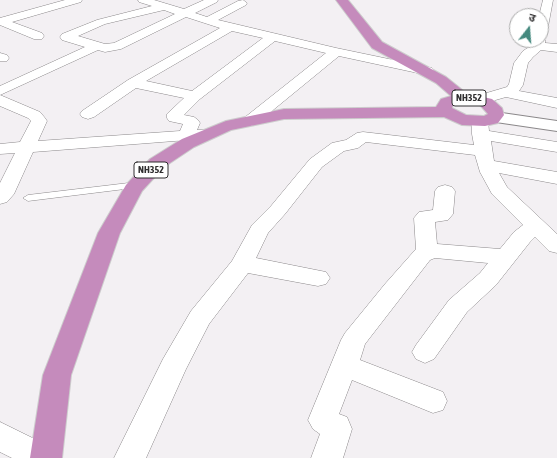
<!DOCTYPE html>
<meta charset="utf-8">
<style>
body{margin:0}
#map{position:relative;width:557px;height:458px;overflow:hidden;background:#f3f0f3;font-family:"Asap Condensed","Noto Sans Devanagari",sans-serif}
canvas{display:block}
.north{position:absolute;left:509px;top:8px;width:40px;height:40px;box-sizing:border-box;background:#fff;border:1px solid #acacac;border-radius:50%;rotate:17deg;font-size:11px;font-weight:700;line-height:16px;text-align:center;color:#302f30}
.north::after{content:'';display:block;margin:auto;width:14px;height:18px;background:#44897e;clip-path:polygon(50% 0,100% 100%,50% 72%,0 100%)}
</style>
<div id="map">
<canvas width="557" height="458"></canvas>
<div class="north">उ</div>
</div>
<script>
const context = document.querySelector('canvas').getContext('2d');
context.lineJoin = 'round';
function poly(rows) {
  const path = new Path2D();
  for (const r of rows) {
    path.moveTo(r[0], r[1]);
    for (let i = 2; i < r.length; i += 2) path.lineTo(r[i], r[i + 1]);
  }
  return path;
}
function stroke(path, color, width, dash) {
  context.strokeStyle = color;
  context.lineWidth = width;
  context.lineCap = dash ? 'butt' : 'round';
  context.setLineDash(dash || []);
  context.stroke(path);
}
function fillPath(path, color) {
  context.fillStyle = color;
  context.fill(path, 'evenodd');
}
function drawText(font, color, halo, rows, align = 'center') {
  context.font = font + ' "Asap Condensed",sans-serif';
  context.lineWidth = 4;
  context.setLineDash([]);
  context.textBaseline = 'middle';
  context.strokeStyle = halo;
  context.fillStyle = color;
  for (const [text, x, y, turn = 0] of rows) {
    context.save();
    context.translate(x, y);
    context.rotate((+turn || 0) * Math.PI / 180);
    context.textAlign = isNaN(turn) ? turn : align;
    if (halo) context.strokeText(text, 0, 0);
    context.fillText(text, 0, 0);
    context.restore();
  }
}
const lane = poly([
 [137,182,141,183,142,185,141,187,28,201,23,198,28,195,137,182]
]);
const street = poly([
 [65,0,82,0,81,2,12,22,42,33,44,36,42,39,34,39,0,25,0,18,65,0],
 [138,0,154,0,184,9,204,0,218,0,217,2,195,13,207,17,238,1,243,0,247,3,246,5,218,20,336,48,427,67,432,68,434,71,432,74,427,75,339,56,256,124,250,126,244,124,242,121,244,118,326,53,275,41,200,99,184,115,194,117,198,120,200,123,197,130,213,130,215,134,213,138,33,152,14,194,7,202,0,204,0,183,15,153,0,154,0,144,20,142,31,121,28,118,0,106,0,95,40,112,45,118,47,121,38,141,180,131,183,124,169,121,167,118,167,114,184,98,136,88,94,117,88,119,82,117,80,114,82,111,128,80,220,28,186,17,121,49,105,52,98,50,0,95,0,86,85,47,62,40,60,37,62,34,97,20,152,6,139,2,138,0],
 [164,10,175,14,114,43,105,44,78,36,105,24,164,10],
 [232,31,263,38,192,91,146,81,232,31],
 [543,0,553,0,547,32,545,35,541,36,541,16,539,16,543,0],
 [541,37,545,40,545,43,557,44,557,52,541,50,533,57,528,63,523,85,519,91,557,98,557,108,506,97,478,105,473,103,470,100,473,97,507,87,509,84,514,63,523,51,532,45,533,40,541,40,541,37],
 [0,53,7,55,9,58,7,61,0,61,0,53],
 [480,116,486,118,488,121,489,131,557,142,557,152,491,141,494,161,557,172,557,184,499,173,507,187,557,234,557,253,549,251,535,237,530,242,496,285,467,312,434,359,425,363,416,359,412,352,416,345,449,300,480,273,488,263,435,258,430,260,365,344,360,360,443,392,447,401,443,410,433,413,352,380,339,414,347,417,352,429,343,458,311,458,320,434,313,429,308,420,341,340,345,333,385,284,416,249,414,218,419,212,433,210,435,191,438,187,445,185,452,187,455,191,453,214,448,220,435,222,437,244,500,249,514,232,523,225,492,194,480,172,475,155,366,142,358,148,344,151,322,167,285,214,268,233,256,258,326,272,330,278,326,284,318,286,248,273,209,324,186,369,146,458,114,458,163,359,191,311,232,261,252,225,271,206,310,159,332,143,346,140,357,133,363,132,474,145,472,134,472,121,474,118,480,116],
 [0,422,53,448,58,458,12,458,0,452,0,422]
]);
const secondary = poly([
 [495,112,557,121,557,131,489,121,487,117,489,113,495,112]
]);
const highway = poly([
 [336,0,348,0,382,42,446,77,466,93,492,99,502,108,504,115,498,123,485,126,462,125,444,117,284,119,231,130,194,147,164,167,142,191,120,233,71,375,62,458,30,458,43,375,98,233,126,185,150,159,182,139,226,121,284,109,436,107,441,99,451,96,436,83,372,48,336,0],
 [462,103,480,105,488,114,484,116,466,115,452,108,453,105,462,103]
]);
stroke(lane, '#8b888a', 1);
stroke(street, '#8b888a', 1);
stroke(secondary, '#8b888a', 2);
stroke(highway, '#cdcdcd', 2);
fillPath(lane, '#fff');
fillPath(street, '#fff');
fillPath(secondary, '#fff');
fillPath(highway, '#c58bbc');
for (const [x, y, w] of [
 [469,98,34],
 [151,170,34]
]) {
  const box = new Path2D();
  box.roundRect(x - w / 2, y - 8, w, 16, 3);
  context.fillStyle = '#fff';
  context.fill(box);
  stroke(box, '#302f30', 1);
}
drawText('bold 10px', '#302f30', null, [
 ["NH352",469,98],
 ["NH352",151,170]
]);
</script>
